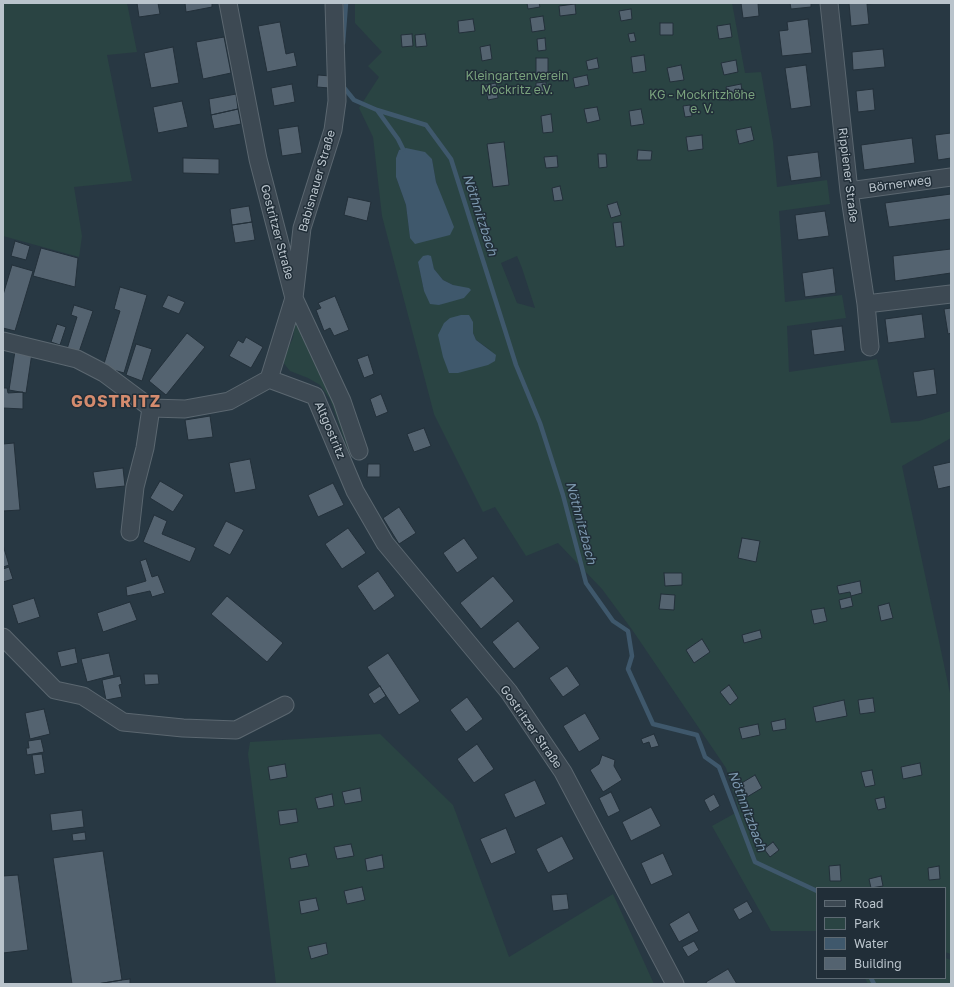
<!DOCTYPE html>
<meta charset="utf-8">
<style>
body{margin:0}
#map{position:relative;width:954px;height:987px;overflow:hidden;background:#283843;font-family:"Golos Text",sans-serif}
canvas{display:block}
.frame{position:absolute;inset:0;border:4px solid #bac4cc;pointer-events:none}
.legend{position:absolute;left:816px;top:887px;width:130px;height:92px;box-sizing:border-box;background:#212e38;border:1px solid #5e6a73;margin:0;padding:5px 7px;list-style:none;font-size:12px;color:#bac4cc}
.legend li{display:flex;align-items:center;gap:8px;height:20px}
.legend b{width:20px;border:1px solid #5e6a73}
</style>
<div id="map">
<canvas width="954" height="987"></canvas>
<div class="frame"></div>
<ul class="legend">
<li><b style="height:5px;background:#3d4953"></b>Road</li>
<li><b style="height:11px;background:#2a4443"></b>Park</li>
<li><b style="height:11px;background:#3f586c"></b>Water</li>
<li><b style="height:11px;background:#546370"></b>Building</li>
</ul>
</div>
<script>
const context = document.querySelector('canvas').getContext('2d');
context.lineJoin = 'round';
function fillPath(path, color) {
  context.fillStyle = color;
  context.fill(path, 'evenodd');
}
function poly(rows) {
  const path = new Path2D();
  for (const r of rows) {
    path.moveTo(r[0], r[1]);
    for (let i = 2; i < r.length; i += 2) path.lineTo(r[i], r[i + 1]);
  }
  return path;
}
function stroke(path, color, width, dash) {
  context.strokeStyle = color;
  context.lineWidth = width;
  context.lineCap = dash ? 'butt' : 'round';
  context.setLineDash(dash || []);
  context.stroke(path);
}
function drawText(font, color, halo, rows, align = 'center') {
  context.font = font + ' "Golos Text",sans-serif';
  context.lineWidth = 3;
  context.setLineDash([]);
  context.textBaseline = 'middle';
  context.strokeStyle = halo;
  context.fillStyle = color;
  for (const [text, x, y, turn = 0] of rows) {
    context.save();
    context.translate(x, y);
    context.rotate((+turn || 0) * Math.PI / 180);
    context.textAlign = isNaN(turn) ? turn : align;
    if (halo) context.strokeText(text, 0, 0);
    context.fillText(text, 0, 0);
    context.restore();
  }
}
fillPath(poly([
 [3,3,127,3,137,52,107,55,132,181,74,187,82,236,79,257,3,236],
 [355,3,732,3,745,73,761,72,773,142,777,187,827,180,830,204,779,211,785,302,842,295,846,318,787,326,789,372,877,359,891,423,919,421,951,411,951,438,902,466,951,698,951,954,945,952,945,888,817,888,817,931,771,931,712,826,739,811,726,768,633,631,602,589,558,543,526,556,495,507,483,512,434,414,382,216,373,137,359,108,379,77,368,66,382,52,355,23],
 [399,150,432,159,436,182,441,196,410,238,406,205,396,177,396,158],
 [428,255,430,256,434,269,443,280,453,285,449,301,439,305,424,291,418,262],
 [517,256,522,268,535,308,517,303,501,263],
 [473,322,473,333,476,340,492,351,444,323],
 [296,317,335,395,352,452,349,453,330,399,320,385,308,378,290,371,282,361,293,338],
 [380,734,453,805,509,957,613,894,654,984,276,984,248,754,250,742],
 [945,958,951,960,951,984,868,984,865,978,945,978]
]), '#2a4443');
fillPath(poly([
 [406,148,425,152,432,159,436,182,454,227,450,235,415,244,410,238,406,205,396,177,396,158,399,150],
 [428,255,431,256,434,269,443,280,453,285,469,288,471,290,464,298,439,305,430,304,424,291,418,262,423,256],
 [461,315,469,315,473,322,473,333,476,340,496,355,495,361,488,365,458,373,449,373,443,357,438,335,444,323,450,318]
]), '#3f586c');
stroke(poly([
 [343,43,346,3],
 [341,84,354,100,377,110,398,139,403,149],
 [377,110,426,125,451,159,516,365,540,423,563,495,586,583,613,621,628,631,632,656,628,669,653,724,697,735,705,757,719,767,755,862,817,891],
 [871,978,874,984]
]), '#3f586c', 4.5);
const building = poly([
 [137,3,158,3,160,14,139,17,137,3],
 [185,3,212,3,212,7,186,12,185,3],
 [527,3,539,3,540,7,528,9,527,3],
 [741,3,758,3,759,16,743,18,741,3],
 [790,3,811,3,811,7,791,9,790,3],
 [849,3,879,3,867,4,869,24,851,26,849,3],
 [575,4,576,14,560,16,559,6,575,4],
 [631,9,632,19,621,21,619,11,631,9],
 [543,16,545,30,532,32,530,18,543,16],
 [473,19,475,31,459,33,458,21,473,19],
 [808,19,812,53,782,56,779,31,788,30,787,22,808,19],
 [280,22,286,54,294,52,297,66,267,72,258,26,280,22],
 [660,23,673,23,673,35,660,35,660,23],
 [730,24,732,37,719,39,717,26,730,24],
 [634,33,636,41,630,42,628,34,634,33],
 [412,34,413,46,402,47,401,35,412,34],
 [425,34,427,46,416,47,415,35,425,34],
 [224,37,231,73,203,79,196,42,224,37],
 [545,38,546,50,538,51,537,39,545,38],
 [490,45,492,59,482,61,480,47,490,45],
 [173,47,179,83,151,88,144,53,173,47],
 [883,49,885,67,853,70,852,52,883,49],
 [644,55,646,71,633,73,631,57,644,55],
 [536,58,548,58,548,74,536,74,536,58],
 [597,58,599,68,588,70,586,61,597,58],
 [736,60,738,72,724,75,721,63,736,60],
 [681,65,684,80,670,82,667,68,681,65],
 [806,65,811,106,791,109,785,68,806,65],
 [318,75,330,76,329,88,317,87,318,75],
 [587,75,589,85,575,88,573,78,587,75],
 [546,82,546,94,536,94,536,83,546,82],
 [496,83,498,98,488,100,485,85,496,83],
 [292,84,295,102,274,106,271,88,292,84],
 [741,84,743,98,729,101,726,87,741,84],
 [873,89,875,110,858,112,856,91,873,89],
 [236,94,238,109,211,115,209,99,236,94],
 [182,101,188,127,158,133,153,107,182,101],
 [690,105,692,116,685,117,683,106,690,105],
 [597,107,600,120,587,123,584,109,597,107],
 [238,109,241,124,214,129,211,115,238,109],
 [641,109,644,124,631,126,629,111,641,109],
 [551,114,553,132,543,133,541,116,551,114],
 [298,126,302,153,282,156,278,129,298,126],
 [751,127,754,140,739,144,736,130,751,127],
 [951,133,951,158,938,160,935,135,951,133],
 [702,135,703,149,688,151,686,137,702,135],
 [912,138,915,163,864,170,861,145,912,138],
 [504,142,509,185,493,187,487,144,504,142],
 [638,150,652,151,651,160,637,160,638,150],
 [818,152,821,177,791,181,787,156,818,152],
 [598,154,606,154,607,167,599,168,598,154],
 [557,156,558,167,546,168,544,157,557,156],
 [183,158,219,159,219,174,183,173,183,158],
 [560,186,563,200,554,201,552,188,560,186],
 [951,194,951,219,889,227,885,203,951,194],
 [348,197,371,202,367,221,344,215,348,197],
 [617,202,621,215,611,218,607,205,617,202],
 [249,206,252,222,232,225,230,209,249,206],
 [825,211,829,236,798,240,795,215,825,211],
 [252,222,255,240,235,243,232,225,252,222],
 [621,222,624,246,616,247,613,223,621,222],
 [15,241,30,246,26,260,11,256,15,241],
 [41,248,78,258,75,287,33,276,41,248],
 [951,249,951,273,895,281,893,256,951,249],
 [12,265,33,271,15,331,3,328,3,295,12,265],
 [833,268,836,293,805,297,802,273,833,268],
 [120,287,147,295,124,373,103,367,120,311,114,309,120,287],
 [168,295,185,302,179,314,162,307,168,295],
 [335,296,349,330,334,336,330,328,324,331,316,310,321,308,318,303,335,296],
 [74,305,93,311,79,352,67,349,77,317,71,315,74,305],
 [951,308,951,333,948,334,944,309,951,308],
 [922,314,925,338,888,343,885,319,922,314],
 [57,324,66,327,60,345,51,342,57,324],
 [842,326,845,351,814,355,811,330,842,326],
 [187,333,205,347,166,395,149,381,187,333],
 [246,337,263,347,251,368,229,356,238,340,243,343,246,337],
 [136,344,152,349,142,381,126,375,136,344],
 [15,351,32,353,26,393,9,390,15,351],
 [368,355,374,374,364,378,357,359,368,355],
 [934,369,937,394,917,397,913,372,934,369],
 [3,388,7,388,8,393,23,392,23,409,3,408,3,388],
 [381,394,388,412,376,417,370,399,381,394],
 [210,416,213,437,188,440,185,420,210,416],
 [424,428,431,446,414,452,407,434,424,428],
 [14,443,20,510,3,511,3,444,14,443],
 [250,459,256,489,235,493,229,463,250,459],
 [951,462,951,486,938,489,933,466,951,462],
 [368,464,380,464,380,477,367,477,368,464],
 [123,468,125,486,96,489,93,472,123,468],
 [160,481,184,495,173,512,150,498,160,481],
 [333,483,344,505,318,517,308,495,333,483],
 [399,507,416,533,399,544,383,518,399,507],
 [154,515,167,521,162,534,196,548,190,562,143,542,154,515],
 [226,521,244,530,230,555,213,546,226,521],
 [348,528,366,553,342,569,325,544,348,528],
 [464,538,478,558,457,573,443,553,464,538],
 [742,538,760,541,756,562,738,558,742,538],
 [3,545,9,565,3,567,3,545],
 [146,559,152,577,158,575,165,593,152,597,150,591,127,596,126,587,146,581,140,561,146,559],
 [9,567,13,579,3,582,3,569,9,567],
 [378,571,395,596,374,611,357,586,378,571],
 [664,573,682,573,682,585,665,586,664,573],
 [493,576,514,601,481,629,460,603,493,576],
 [860,581,862,593,851,596,850,592,839,594,837,586,860,581],
 [661,594,675,595,674,610,659,609,661,594],
 [227,596,283,643,267,662,211,614,227,596],
 [851,597,853,606,841,609,839,600,851,597],
 [34,598,40,617,18,624,12,605,34,598],
 [130,602,137,620,103,632,97,613,130,602],
 [889,603,893,618,881,621,878,606,889,603],
 [824,608,827,621,814,624,811,610,824,608],
 [518,621,540,648,514,669,492,642,518,621],
 [760,630,762,638,744,643,742,635,760,630],
 [702,639,710,652,694,663,686,650,702,639],
 [75,648,78,663,61,667,57,652,75,648],
 [109,653,114,675,87,682,81,659,109,653],
 [388,653,420,701,399,715,367,667,388,653],
 [567,666,580,685,563,697,549,678,567,666],
 [144,674,158,674,159,684,145,685,144,674],
 [120,676,122,684,119,685,122,697,106,700,102,680,120,676],
 [729,685,738,698,730,705,720,692,729,685],
 [380,686,386,696,374,704,368,694,380,686],
 [467,697,483,719,466,732,450,710,467,697],
 [873,698,875,712,860,714,858,700,873,698],
 [844,700,847,716,816,722,813,707,844,700],
 [44,709,50,734,30,739,25,713,44,709],
 [585,713,600,739,579,752,563,726,585,713],
 [785,719,786,729,773,731,771,722,785,719],
 [758,724,760,735,742,739,739,728,758,724],
 [654,734,659,746,651,748,649,742,643,744,641,739,654,734],
 [41,739,44,752,27,755,26,748,29,748,28,741,41,739],
 [477,744,494,769,474,783,457,759,477,744],
 [42,754,45,773,35,775,32,755,42,754],
 [602,755,615,760,614,766,622,780,603,792,590,770,599,764,602,755],
 [920,763,922,775,903,779,901,767,920,763],
 [285,764,287,777,270,780,268,767,285,764],
 [872,770,875,785,865,787,861,772,872,770],
 [755,775,762,788,747,797,740,784,755,775],
 [535,780,546,804,515,818,504,794,535,780],
 [360,788,362,801,345,804,342,792,360,788],
 [611,792,620,811,608,817,599,798,611,792],
 [332,794,334,806,318,809,315,798,332,794],
 [714,794,720,806,710,812,704,800,714,794],
 [884,797,886,808,878,810,875,799,884,797],
 [651,807,661,826,631,841,622,822,651,807],
 [296,809,298,822,280,825,278,811,296,809],
 [82,810,84,827,52,831,50,814,82,810],
 [506,828,516,853,491,864,480,839,506,828],
 [85,832,86,840,73,841,72,834,85,832],
 [562,836,574,859,548,873,536,849,562,836],
 [773,842,779,850,770,857,764,849,773,842],
 [351,844,354,856,337,859,334,847,351,844],
 [103,851,122,980,97,984,72,984,53,858,103,851],
 [663,853,673,875,651,885,641,863,663,853],
 [306,854,309,866,291,869,289,858,306,854],
 [382,855,384,868,367,871,365,859,382,855],
 [840,865,841,881,830,881,829,866,840,865],
 [939,866,940,879,929,880,928,868,939,866],
 [18,875,28,950,3,953,3,876,18,875],
 [881,876,883,886,871,888,869,879,881,876],
 [362,887,365,900,347,904,344,891,362,887],
 [567,894,569,909,553,911,551,895,567,894],
 [316,898,319,910,301,914,299,901,316,898],
 [747,901,753,912,739,920,733,909,747,901],
 [689,912,699,931,679,942,669,924,689,912],
 [694,941,699,950,688,957,682,947,694,941],
 [326,943,328,954,311,959,308,947,326,943],
 [728,969,737,984,707,984,706,982,728,969],
 [130,979,130,984,97,984,122,980,130,979]
]);
fillPath(building, '#546370');
stroke(building, '#23303a', 1);
const minor = poly([
 [228,3,258,159,294,298,342,401,359,451],
 [829,3,849,191,866,304,870,347],
 [849,191,951,177],
 [866,304,951,294],
 [3,341,77,359,104,373,151,408,185,409,229,401,269,379,315,396,355,491,385,543,509,692,563,772,675,984],
 [269,379,294,298,302,228,333,130,337,101,334,3],
 [130,532,135,487,145,448,151,408],
 [3,637,55,690,83,696,123,722,183,728,236,730,285,705]
]);
stroke(minor, '#5b6770', 19);
stroke(minor, '#3d4953', 17);
drawText('12px', '#79a27d', '#212e38', [
 ["Kleingartenverein",517,76],
 ["Mockritz e.V.",517,90],
 ["KG - Mockritzhöhe",702,95],
 ["e. V.",702,109]
]);
drawText('12px', '#bac4cc', '#212e38', [
 ["Rippiener Straße",848,175,83],
 ["Babisnauer Straße",317,181,-74],
 ["Börnerweg",900,184,-8],
 ["Gostritzer Straße",277,232,75],
 ["Altgostritz",330,430,67],
 ["Gostritzer Straße",531,727,55]
]);
drawText('italic 13px', '#7c98ae', '#212e38', [
 ["Nöthnitzbach",480,215,72],
 ["Nöthnitzbach",581,523,75],
 ["Nöthnitzbach",747,811,69]
]);
context.letterSpacing = '1px';
drawText('bold 16px', '#d48b6e', '#212e38', [
 ["GOSTRITZ",116,402]
]);
context.letterSpacing = '0px';
</script>
